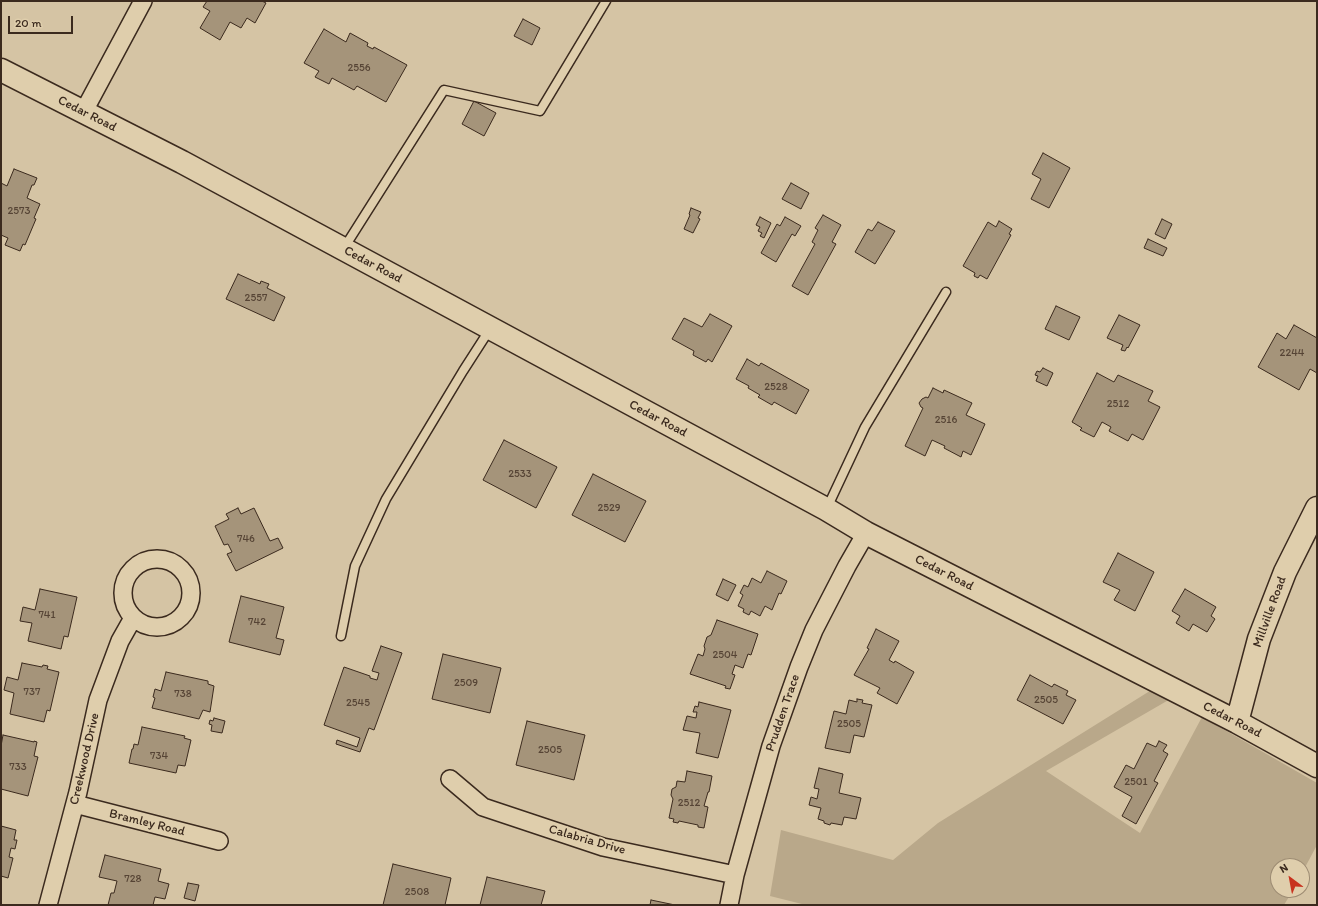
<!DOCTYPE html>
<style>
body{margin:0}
#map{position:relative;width:1318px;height:906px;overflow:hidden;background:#d5c4a4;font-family:Itim,sans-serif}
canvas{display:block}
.frame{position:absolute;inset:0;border:2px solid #3b2a1e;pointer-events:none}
.north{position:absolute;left:1270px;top:858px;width:40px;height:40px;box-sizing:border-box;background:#dfceac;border:1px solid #9d8c73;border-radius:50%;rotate:328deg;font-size:11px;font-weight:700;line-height:16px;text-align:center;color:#3b2a1e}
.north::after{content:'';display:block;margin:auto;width:14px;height:18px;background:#c8321e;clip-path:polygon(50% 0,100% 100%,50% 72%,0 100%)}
.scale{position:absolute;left:8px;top:16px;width:65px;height:18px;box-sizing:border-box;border:2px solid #3b2a1e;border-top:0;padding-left:5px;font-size:12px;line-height:14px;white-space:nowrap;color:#3b2a1e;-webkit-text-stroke:3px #dfceac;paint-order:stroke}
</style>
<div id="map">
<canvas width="1318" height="906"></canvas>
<div class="frame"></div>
<div class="north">N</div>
<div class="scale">20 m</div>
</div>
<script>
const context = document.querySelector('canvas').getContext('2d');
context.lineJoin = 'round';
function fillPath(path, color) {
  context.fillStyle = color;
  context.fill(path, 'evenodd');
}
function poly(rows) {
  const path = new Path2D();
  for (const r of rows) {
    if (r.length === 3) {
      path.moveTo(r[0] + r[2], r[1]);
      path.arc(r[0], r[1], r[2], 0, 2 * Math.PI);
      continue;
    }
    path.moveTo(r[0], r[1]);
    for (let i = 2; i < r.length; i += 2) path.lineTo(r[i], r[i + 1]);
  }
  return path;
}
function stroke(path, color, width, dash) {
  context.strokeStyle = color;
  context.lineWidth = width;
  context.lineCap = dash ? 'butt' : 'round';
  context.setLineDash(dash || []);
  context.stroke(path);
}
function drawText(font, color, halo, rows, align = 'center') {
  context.font = font + ' Itim,sans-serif';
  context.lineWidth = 4;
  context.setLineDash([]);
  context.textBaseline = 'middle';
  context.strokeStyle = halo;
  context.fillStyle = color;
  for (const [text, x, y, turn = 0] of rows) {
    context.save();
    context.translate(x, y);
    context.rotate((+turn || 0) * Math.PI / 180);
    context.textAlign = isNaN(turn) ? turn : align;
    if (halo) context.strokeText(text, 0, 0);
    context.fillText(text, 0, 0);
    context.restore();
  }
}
fillPath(poly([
 [1153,689,1172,698,1046,771,1140,833,1202,717,1317,783,1317,845,1302,873,1302,866,1278,866,1278,890,1293,890,1284,905,806,905,770,896,781,830,893,860,938,823]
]), '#b9a88a');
const building = poly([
 [207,1,262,1,266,3,255,23,247,18,241,28,230,22,220,40,200,28,210,11,203,7,207,1],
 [523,19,540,28,532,45,514,36,523,19],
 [324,29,346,42,350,33,368,43,367,46,373,49,374,47,407,65,386,102,357,86,354,90,332,78,329,84,315,77,319,71,304,63,324,29],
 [474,101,496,113,484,136,462,124,474,101],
 [1043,153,1070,168,1049,208,1031,199,1041,179,1032,174,1043,153],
 [14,169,37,178,34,185,32,185,27,198,40,204,34,218,36,219,25,245,23,244,20,251,5,245,8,238,1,235,1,183,7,186,14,169],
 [791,183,809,193,801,209,782,199,791,183],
 [691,208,701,212,698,218,700,219,693,233,684,229,690,215,689,214,691,208],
 [823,215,841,225,832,242,836,244,808,295,792,286,815,244,812,242,818,230,815,228,823,215],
 [760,217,771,223,764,238,760,236,762,233,758,231,760,227,756,225,760,217],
 [785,217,801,226,795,236,792,234,776,262,761,253,777,224,780,226,785,217],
 [1162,219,1172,224,1165,239,1155,234,1162,219],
 [999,221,1012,229,1009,234,1011,235,987,279,980,275,978,278,974,276,975,273,963,266,988,222,996,227,999,221],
 [878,222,895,231,875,264,855,252,868,229,872,231,878,222],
 [1148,239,1167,248,1163,256,1144,248,1148,239],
 [238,274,260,284,261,281,269,284,267,288,285,297,274,321,226,299,238,274],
 [1056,306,1080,317,1069,340,1045,329,1056,306],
 [710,314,732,326,712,362,708,359,706,362,693,355,694,351,672,339,684,318,702,327,710,314],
 [1119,315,1140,325,1128,348,1127,347,1125,351,1121,350,1123,345,1107,338,1119,315],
 [1294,325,1317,338,1317,373,1310,369,1299,390,1258,367,1277,333,1286,339,1294,325],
 [747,359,759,366,761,363,809,390,796,414,774,402,772,405,758,397,760,395,748,388,749,386,736,379,747,359],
 [1043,368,1053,373,1047,386,1036,381,1038,376,1035,375,1037,371,1040,372,1043,368],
 [1097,373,1114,382,1118,375,1153,391,1148,401,1160,407,1143,440,1132,434,1128,441,1109,431,1111,427,1102,422,1094,437,1080,430,1082,428,1072,422,1097,373],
 [933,388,943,393,944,390,972,403,966,415,985,424,971,455,963,451,961,457,944,448,945,446,932,440,925,456,905,446,923,408,921,407,919,403,922,399,926,397,928,398,933,388],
 [504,440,557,467,536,508,483,480,504,440],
 [593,474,646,501,625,542,572,515,593,474],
 [238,508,241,514,254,508,270,541,278,538,283,548,236,571,227,554,232,552,228,544,224,545,215,526,229,519,226,514,238,508],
 [1118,553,1154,572,1135,611,1114,600,1120,590,1103,582,1118,553],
 [767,571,787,581,781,594,779,593,772,610,765,606,760,616,751,611,749,615,743,612,744,609,738,606,743,595,740,593,744,585,748,587,752,578,761,583,767,571],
 [723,579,736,585,728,601,716,595,723,579],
 [40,589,77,597,68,637,64,636,61,649,28,641,32,623,20,621,23,607,35,610,40,589],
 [1185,589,1216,607,1211,616,1215,619,1207,632,1193,624,1189,631,1176,623,1180,616,1172,611,1185,589],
 [241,596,284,607,276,638,284,640,280,655,229,642,241,596],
 [717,620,758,634,751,655,748,654,743,668,735,665,732,674,735,675,730,689,725,688,726,686,690,674,698,654,703,656,705,649,704,646,707,637,711,635,717,620],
 [876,629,899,641,889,660,894,663,895,661,914,672,897,704,877,693,880,688,854,675,869,649,867,648,876,629],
 [381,646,402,653,374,730,369,728,360,752,336,744,337,740,357,747,360,738,324,725,344,667,370,676,370,678,377,680,379,673,372,671,381,646],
 [443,654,501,668,490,713,432,699,443,654],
 [22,663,42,667,43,665,48,666,47,669,59,672,50,711,47,710,44,722,10,714,14,693,4,690,7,677,18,680,22,663],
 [166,672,208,681,208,684,214,686,210,712,203,710,199,719,152,708,155,698,153,697,155,689,161,691,166,672],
 [1030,675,1052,687,1054,684,1068,691,1066,695,1076,700,1063,724,1017,700,1030,675],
 [857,699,863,700,862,703,872,705,864,737,854,735,850,753,825,748,834,711,846,714,849,700,857,702,857,699],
 [699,702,731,710,718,758,696,753,700,733,683,730,687,716,696,718,697,712,693,712,695,706,698,707,699,702],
 [214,718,225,721,222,733,211,731,212,725,209,724,210,720,213,721,214,718],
 [527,721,585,735,574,780,516,765,527,721],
 [142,727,185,736,184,738,191,740,185,766,178,765,176,773,129,763,132,749,133,749,134,744,138,745,142,727],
 [3,735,34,742,34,741,37,742,34,756,38,757,28,796,1,789,1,746,3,735],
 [1159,741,1167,745,1163,751,1168,754,1154,781,1158,783,1136,824,1122,816,1132,797,1114,787,1126,765,1134,769,1147,743,1156,747,1159,741],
 [819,768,843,774,839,793,861,798,856,819,844,817,842,825,831,823,830,825,824,823,824,821,818,819,821,808,809,805,811,797,817,799,819,789,814,788,819,768],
 [687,771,712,776,709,792,708,792,704,806,708,807,704,828,698,827,698,825,679,821,678,823,673,822,674,819,669,818,673,799,671,795,672,789,676,787,677,781,685,782,687,771],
 [1,826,16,830,14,840,17,840,15,849,11,848,9,857,13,858,8,878,1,876,1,826],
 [105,855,161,869,158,881,169,884,165,899,155,897,153,905,108,905,111,893,114,893,117,881,99,877,105,855],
 [393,864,451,878,445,905,383,905,393,864],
 [487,877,545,891,541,905,480,905,487,877],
 [188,883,199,885,195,901,184,898,188,883],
 [651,900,675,905,650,905,651,900]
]);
fillPath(building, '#a5947a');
stroke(building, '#3b2a1e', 1);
const lane = poly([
 [344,248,444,90,540,111,606,1],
 [827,508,865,427,946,292],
 [341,636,355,566,386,499,463,371,490,329]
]);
const street = poly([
 [84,111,143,1],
 [157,593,34],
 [450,779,483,807,603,847,735,875],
 [75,804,219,841],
 [48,905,78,792,98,700,120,641,133,618],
 [729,905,735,875,771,746,799,667,814,630,847,566,866,533]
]);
const secondary = poly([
 [1,70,182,162,826,509,866,533,1237,722,1317,766],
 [1237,722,1259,639,1285,572,1317,508]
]);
stroke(lane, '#3b2a1e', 11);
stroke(street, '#3b2a1e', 20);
stroke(secondary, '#3b2a1e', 25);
stroke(lane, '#dfceac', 8);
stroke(street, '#dfceac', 17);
stroke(secondary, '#dfceac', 22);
drawText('11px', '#564435', null, [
 ["2556",359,68],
 ["2573",19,211],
 ["2557",256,298],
 ["2244",1292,353],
 ["2528",776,387],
 ["2512",1118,404],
 ["2516",946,420],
 ["2533",520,474],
 ["2529",609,508],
 ["746",246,539],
 ["741",47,615],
 ["742",257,622],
 ["2504",725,655],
 ["2509",466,683],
 ["737",32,692],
 ["738",183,694],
 ["2505",1046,700],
 ["2545",358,703],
 ["2505",849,724],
 ["2505",550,750],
 ["734",159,756],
 ["733",18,767],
 ["2501",1136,782],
 ["2512",689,803],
 ["728",133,879],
 ["2508",417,892]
]);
drawText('13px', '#3b2a1e', '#dfceac', [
 ["Cedar Road",87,114,27],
 ["Cedar Road",373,265,28],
 ["Cedar Road",658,419,28],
 ["Cedar Road",944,573,27],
 ["Millville Road",1270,612,-70],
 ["Prudden Trace",783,713,-71],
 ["Cedar Road",1232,720,27],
 ["Creekwood Drive",85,759,-77],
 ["Bramley Road",147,823,14],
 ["Calabria Drive",587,840,16]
]);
</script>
